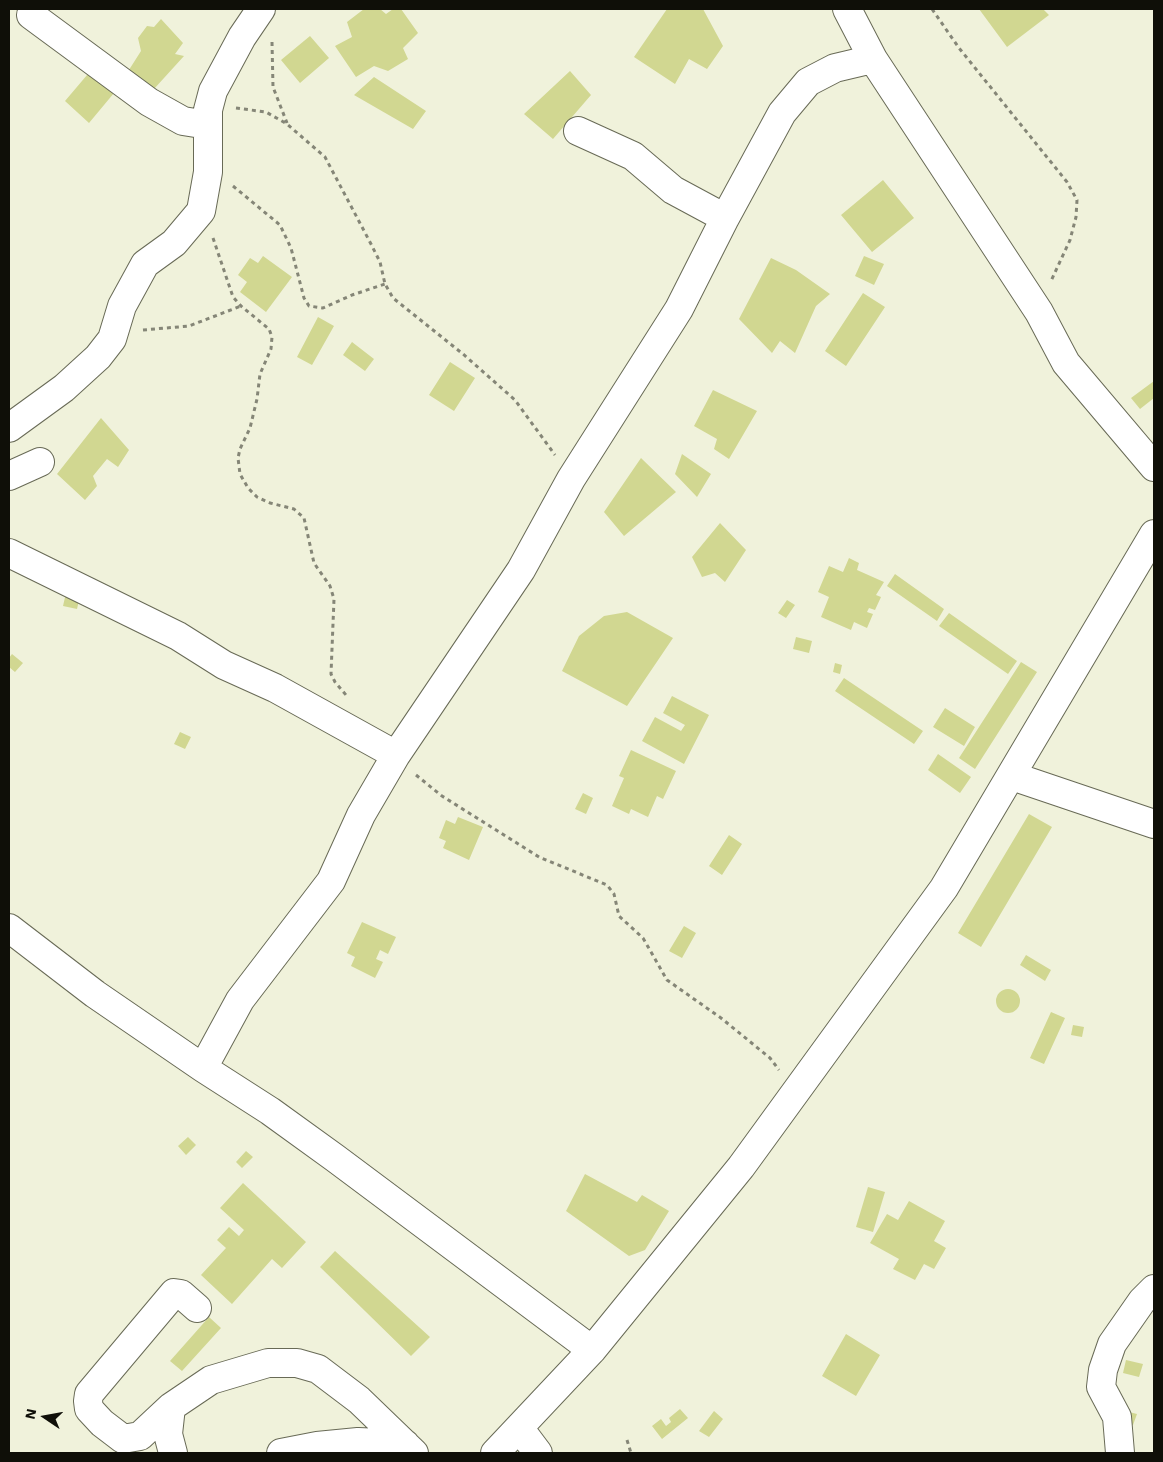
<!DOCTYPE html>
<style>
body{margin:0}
#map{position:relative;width:1163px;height:1462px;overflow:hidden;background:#f0f2db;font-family:"Work Sans",sans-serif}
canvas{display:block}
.frame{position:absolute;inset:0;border:10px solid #0f0f08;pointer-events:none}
.north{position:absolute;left:20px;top:1392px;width:50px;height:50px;-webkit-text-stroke:4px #f0f2db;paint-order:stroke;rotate:282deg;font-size:14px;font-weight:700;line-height:20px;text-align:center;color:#0f0f08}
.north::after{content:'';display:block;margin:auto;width:18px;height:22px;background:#0f0f08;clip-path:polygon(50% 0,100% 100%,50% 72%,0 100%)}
</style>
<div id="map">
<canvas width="1163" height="1462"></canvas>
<div class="frame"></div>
<div class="north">N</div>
</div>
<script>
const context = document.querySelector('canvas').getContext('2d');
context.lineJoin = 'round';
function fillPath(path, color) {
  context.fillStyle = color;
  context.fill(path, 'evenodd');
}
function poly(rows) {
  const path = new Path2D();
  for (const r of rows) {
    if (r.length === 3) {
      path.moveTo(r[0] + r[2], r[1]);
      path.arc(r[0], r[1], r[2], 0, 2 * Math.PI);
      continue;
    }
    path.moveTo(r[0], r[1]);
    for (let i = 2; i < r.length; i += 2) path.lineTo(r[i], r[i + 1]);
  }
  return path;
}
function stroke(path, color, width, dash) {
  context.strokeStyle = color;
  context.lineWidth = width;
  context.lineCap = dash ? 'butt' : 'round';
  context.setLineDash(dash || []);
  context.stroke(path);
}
fillPath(poly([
 [364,9,380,9,386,14,393,9,401,9,418,33,403,48,408,59,388,71,374,66,356,77,335,46,352,37,347,22],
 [667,9,703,9,723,46,707,69,689,59,675,84,634,57],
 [979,9,1043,9,1049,15,1007,47],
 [161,19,183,43,175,54,184,56,154,89,127,73,141,51,138,38,147,26,154,27],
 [310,36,329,58,300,83,281,60],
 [93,68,114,93,89,123,65,101],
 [570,71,591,95,553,139,524,114],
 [374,77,426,111,413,129,354,95],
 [883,180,914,218,872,252,841,215],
 [263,256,292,277,266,312,240,292,247,282,238,275,250,258,258,263],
 [864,256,884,264,874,285,855,276],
 [771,258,796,270,830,294,816,306,795,353,780,341,772,353,739,319],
 [863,293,885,307,846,366,825,351],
 [318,317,334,326,312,365,297,357],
 [352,342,374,359,365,371,343,355],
 [450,362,475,378,454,411,429,395],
 [1154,381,1154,398,1140,409,1131,398],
 [713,390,757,411,729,459,714,449,717,439,694,426],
 [101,418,129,450,118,467,107,459,93,476,97,486,85,500,57,474],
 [682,454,711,474,697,497,675,474],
 [641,458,676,492,624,536,604,512],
 [720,523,746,550,725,582,715,573,702,577,692,557],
 [849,558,859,563,857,570,884,582,876,595,881,597,875,610,869,608,867,612,873,614,867,628,854,622,851,630,821,617,829,597,818,592,829,566,843,572],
 [895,574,944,609,937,621,887,586],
 [66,593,80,596,77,609,63,606],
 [787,600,795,605,786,618,778,613],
 [627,612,673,638,627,706,562,671,579,636,604,616],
 [949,613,1017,661,1008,674,939,626],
 [796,637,812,641,809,653,793,649],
 [12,654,23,663,15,672,9,667,9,658],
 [1021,662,1037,672,975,769,959,758],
 [835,663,842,665,840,674,833,672],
 [844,678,923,731,914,744,835,691],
 [672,696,709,715,684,764,642,741,655,717,681,731,685,725,663,713],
 [945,708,975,727,964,746,933,727],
 [180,732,191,737,185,749,174,744],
 [631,750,676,771,663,799,657,796,648,817,631,809,629,814,612,806,624,778,619,776],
 [938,754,971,777,960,793,928,770],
 [583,793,593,798,586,814,575,809],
 [1029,814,1052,827,981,947,958,933],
 [458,817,483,827,469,860,443,848,446,841,439,838,446,820,455,824],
 [729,835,742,844,722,875,709,866],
 [362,922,396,937,388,954,380,950,376,959,383,962,375,978,351,966,355,957,347,953],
 [684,926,696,933,682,958,669,951],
 [1026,955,1051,970,1045,981,1020,965],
 [1008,1001,12],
 [1051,1012,1065,1018,1044,1064,1030,1058],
 [1073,1025,1084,1027,1082,1037,1071,1035],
 [188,1137,196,1145,186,1155,178,1146],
 [246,1151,253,1157,242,1168,236,1162],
 [585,1174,637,1202,642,1195,669,1211,645,1250,629,1256,566,1211],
 [243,1183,306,1242,282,1268,272,1259,232,1304,201,1275,226,1248,217,1240,229,1227,239,1236,244,1230,220,1208],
 [868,1187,885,1192,873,1232,856,1227],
 [909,1201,945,1221,934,1241,946,1248,934,1269,924,1264,915,1280,893,1269,899,1259,870,1243,887,1214,898,1220],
 [335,1251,430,1337,411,1356,320,1267],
 [209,1317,221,1328,182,1371,170,1361],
 [846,1334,880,1355,856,1396,822,1376],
 [1126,1360,1143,1364,1139,1377,1123,1373],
 [680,1409,688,1418,662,1439,652,1426,661,1419,666,1426,671,1422,669,1418],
 [1121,1410,1137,1414,1133,1425,1118,1421],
 [714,1411,723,1419,709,1437,699,1431]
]), '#d1d791');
const minor = poly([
 [847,9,873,59,1039,312,1066,363,1154,467],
 [31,15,149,102,183,121,208,125],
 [578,131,633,156,673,190,725,218],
 [9,428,64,388,98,357,112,339,122,306,145,264,174,243,201,211,208,172,208,110,213,91,242,37,261,9],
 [9,476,40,462],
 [9,553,178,636,224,665,275,688,396,755],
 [1012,776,1154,824],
 [9,928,95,994,203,1068],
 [197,1308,181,1294,174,1293,89,1394,88,1401,89,1409,102,1423,123,1439,140,1436,171,1407,211,1380,268,1363,297,1363,318,1369,359,1400,414,1453],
 [592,1350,335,1158,270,1111,203,1068,240,1000,331,881,361,815,396,755,521,570,571,479,679,309,725,218,782,113,808,82,835,68,873,59],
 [171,1407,168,1434,173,1453],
 [520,1429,538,1453],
 [281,1453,317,1446,358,1442,405,1444],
 [495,1453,592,1350,741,1167,944,888,1154,534],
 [1120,1453,1117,1417,1101,1387,1103,1370,1112,1344,1142,1301,1154,1289]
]);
stroke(minor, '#686a56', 30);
stroke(poly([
 [932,9,959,48,1067,182,1077,200,1076,217,1070,240,1051,281],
 [272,42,273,87,287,123],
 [236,108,266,112,287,124,325,157,371,244,380,262,385,284,393,298,463,354,515,400,555,455],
 [233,186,280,225,291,248,304,298,309,306,323,308,352,295,385,284],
 [213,238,233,297,241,306,269,329,272,337,271,349,260,374,257,399,250,428,240,449,238,458,240,474,248,488,257,497,270,503,294,509,304,518,314,563,330,586,334,599,331,674,335,682,346,695],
 [143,330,189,326,241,306],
 [416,775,442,796,539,857,607,885,614,894,619,916,643,938,667,980,721,1018,770,1058,779,1070],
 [627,1440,631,1453]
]), '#858677', 3, [4, 4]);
stroke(minor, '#fff', 28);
</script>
